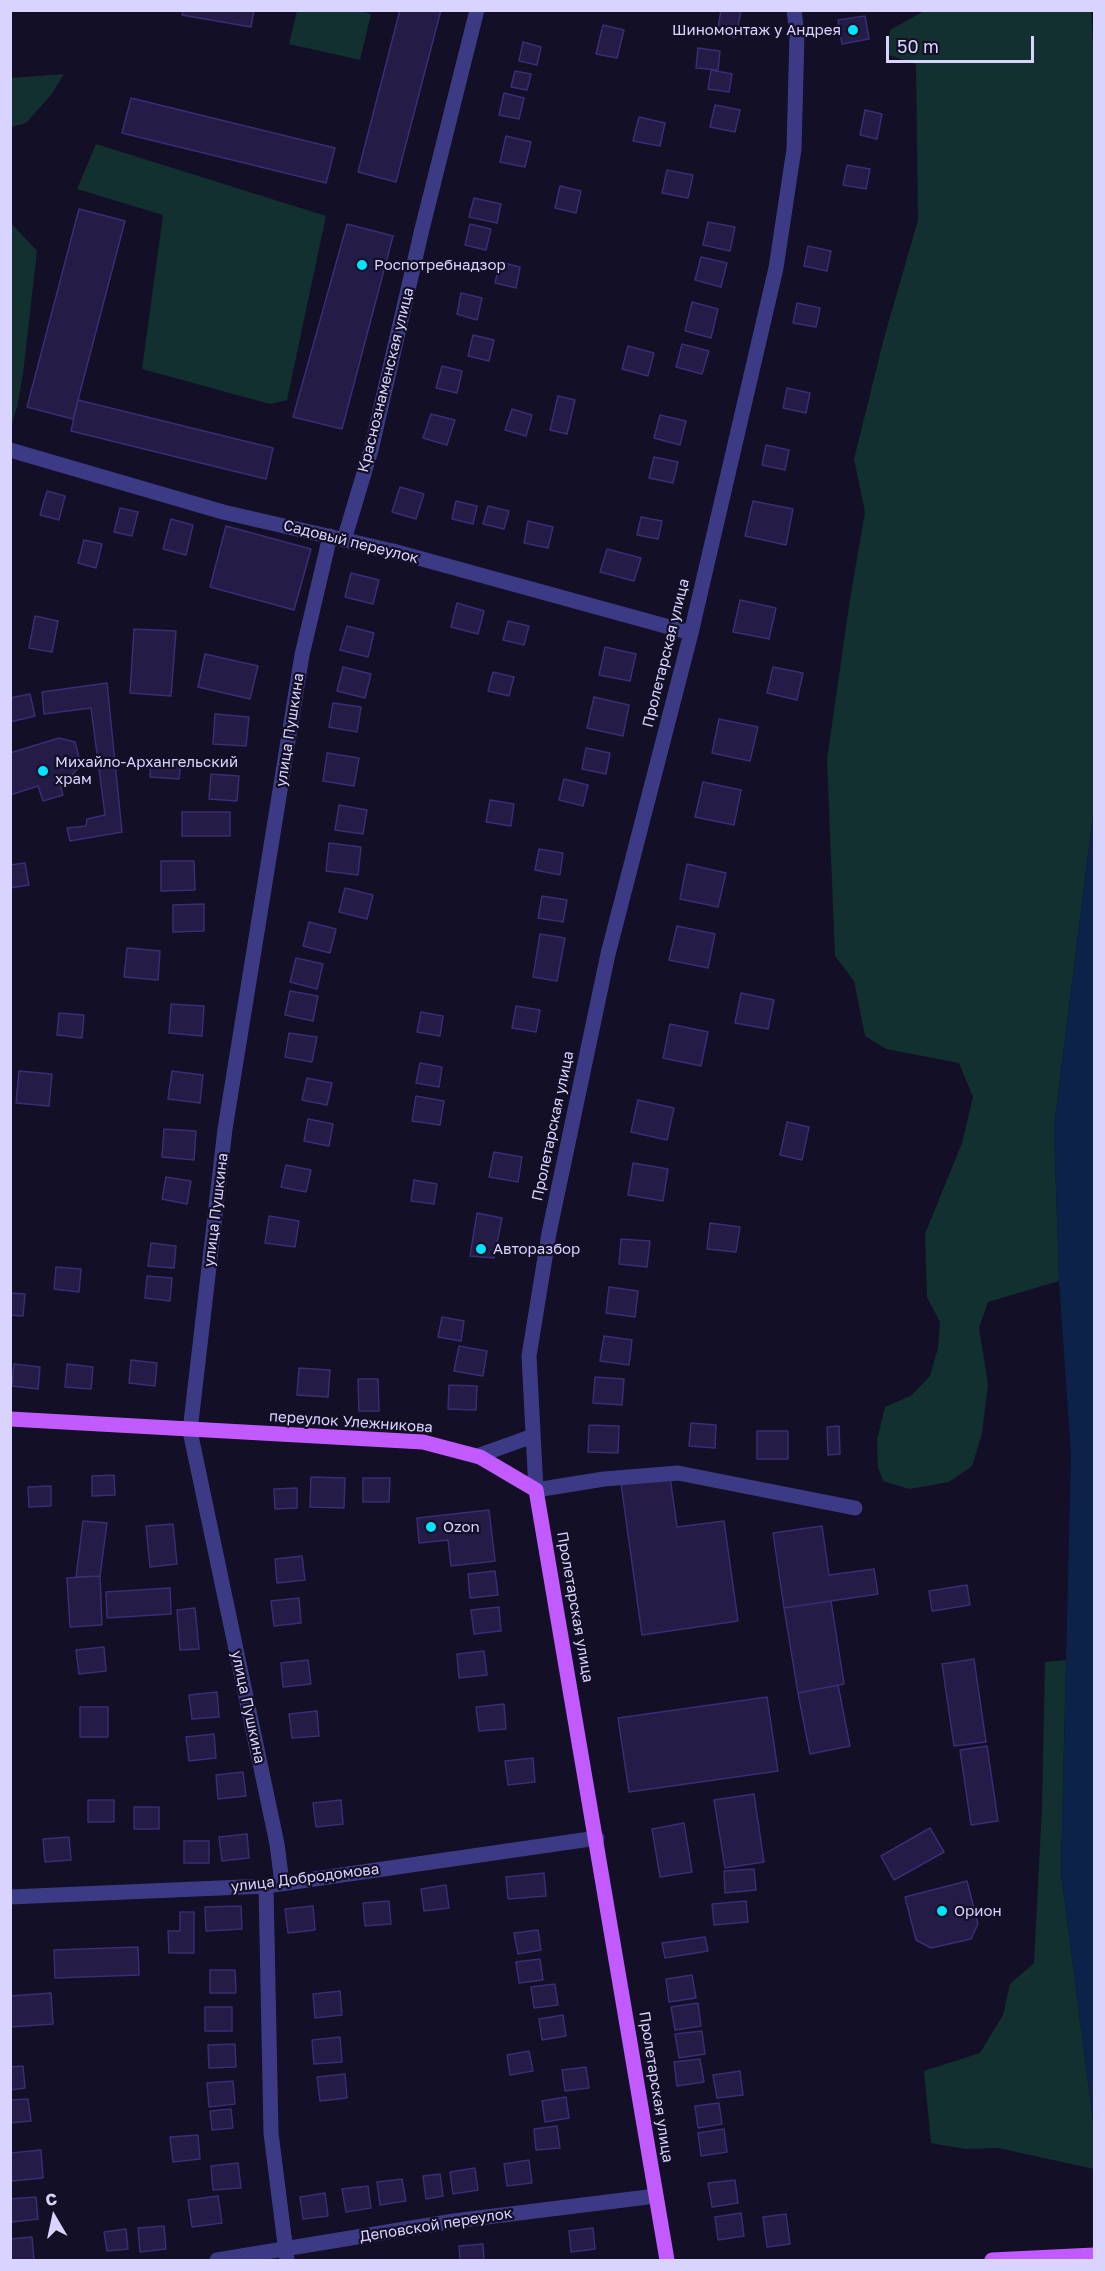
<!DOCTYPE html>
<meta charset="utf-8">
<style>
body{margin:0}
#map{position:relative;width:1105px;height:2271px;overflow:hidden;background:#130f26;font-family:"Golos Text",sans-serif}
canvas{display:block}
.frame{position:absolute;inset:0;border:12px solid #d9d4ff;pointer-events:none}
.north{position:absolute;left:24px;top:2187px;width:60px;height:60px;-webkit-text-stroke:4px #130f26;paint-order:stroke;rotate:351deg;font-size:16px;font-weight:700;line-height:24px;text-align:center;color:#d9d4ff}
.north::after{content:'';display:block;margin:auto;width:21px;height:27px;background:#d9d4ff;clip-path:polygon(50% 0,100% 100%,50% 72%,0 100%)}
.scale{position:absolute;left:886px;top:36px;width:148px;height:27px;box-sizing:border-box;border:3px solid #d9d4ff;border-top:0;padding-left:8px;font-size:18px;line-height:21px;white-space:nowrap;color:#d9d4ff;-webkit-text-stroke:4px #130f26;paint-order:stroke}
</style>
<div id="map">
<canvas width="1105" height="2271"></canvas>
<div class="frame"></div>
<div class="north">С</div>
<div class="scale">50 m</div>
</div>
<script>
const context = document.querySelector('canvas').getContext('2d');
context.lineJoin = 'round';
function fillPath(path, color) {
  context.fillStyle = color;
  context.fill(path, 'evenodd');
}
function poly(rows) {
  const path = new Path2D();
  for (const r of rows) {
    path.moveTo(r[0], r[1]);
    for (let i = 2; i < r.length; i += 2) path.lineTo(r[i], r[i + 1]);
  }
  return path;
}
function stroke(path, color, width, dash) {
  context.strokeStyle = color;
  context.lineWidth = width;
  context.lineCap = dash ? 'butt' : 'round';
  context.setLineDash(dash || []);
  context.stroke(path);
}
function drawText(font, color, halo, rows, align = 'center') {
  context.font = font + ' "Golos Text",sans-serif';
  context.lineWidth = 4.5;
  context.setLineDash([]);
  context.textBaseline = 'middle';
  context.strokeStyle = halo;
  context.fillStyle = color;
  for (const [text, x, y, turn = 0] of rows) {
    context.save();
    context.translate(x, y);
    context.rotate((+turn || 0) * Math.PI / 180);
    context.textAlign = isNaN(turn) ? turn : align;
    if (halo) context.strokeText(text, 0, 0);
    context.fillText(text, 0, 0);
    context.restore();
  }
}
fillPath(poly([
 [355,10,371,14,360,60,289,44,297,11],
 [924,11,1091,11,1094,62,1094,807,1054,1127,1059,1281,988,1302,979,1328,988,1384,982,1434,972,1466,949,1482,909,1489,883,1481,878,1467,877,1440,885,1407,912,1395,930,1376,938,1348,940,1322,927,1297,925,1234,962,1143,973,1097,959,1063,886,1049,865,1036,854,981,835,956,827,759,850,599,865,512,854,459,884,338,918,220,916,64,886,54,890,30],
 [64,74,51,95,26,123,11,127,11,78],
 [96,144,326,216,287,400,270,404,142,369,163,215,77,189],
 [11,223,37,251,23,374,17,407,11,427],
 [1066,1660,1061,1872,1094,2130,1094,2169,998,2148,965,2149,931,2143,924,2071,980,2053,1003,2015,1010,1984,1034,1963,1042,1807,1045,1662]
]), '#12302f');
fillPath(poly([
 [1094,807,1094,2130,1061,1872,1071,1455,1059,1281,1054,1127]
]), '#0c2248');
const building = poly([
 [183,10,254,10,251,27,182,15,183,10],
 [400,10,441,10,396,182,358,172,400,10],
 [721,10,741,10,736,37,717,34,721,10],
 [865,16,869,39,842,44,838,20,865,16],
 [603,25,624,30,617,58,596,54,603,25],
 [523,42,541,47,537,65,519,61,523,42],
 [698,48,720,51,718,70,696,68,698,48],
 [711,70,732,74,729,92,708,89,711,70],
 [515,71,531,74,527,90,511,87,515,71],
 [504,93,524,98,519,119,499,115,504,93],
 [131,98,335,148,326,183,122,133,131,98],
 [715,105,740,110,735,132,710,127,715,105],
 [865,110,882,114,877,139,860,135,865,110],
 [639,117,665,123,660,146,633,141,639,117],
 [506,136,531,142,525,167,500,162,506,136],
 [847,165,870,169,866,189,843,185,847,165],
 [667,170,693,175,688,198,662,193,667,170],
 [560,186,581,191,576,213,555,208,560,186],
 [474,198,501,204,497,223,469,217,474,198],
 [79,209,125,221,73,419,27,407,79,209],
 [708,222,735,227,730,251,703,245,708,222],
 [347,224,393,236,342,429,293,417,347,224],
 [470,224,491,229,486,250,465,245,470,224],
 [808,246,831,251,827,271,804,266,808,246],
 [701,257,727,263,721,287,695,280,701,257],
 [500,262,520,267,516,288,495,283,500,262],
 [461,293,482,298,477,320,457,314,461,293],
 [692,302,718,309,711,338,685,331,692,302],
 [797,303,820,308,816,327,793,323,797,303],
 [473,335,494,340,489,361,468,356,473,335],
 [682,344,709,351,702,374,676,367,682,344],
 [628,346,654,353,648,376,622,369,628,346],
 [442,366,462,371,457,393,436,388,442,366],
 [787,388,810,393,806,413,783,408,787,388],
 [558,396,575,400,567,434,550,430,558,396],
 [78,400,273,448,266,479,71,431,78,400],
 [512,409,532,415,526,436,505,430,512,409],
 [431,414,455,420,447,445,423,438,431,414],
 [660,415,686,421,680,445,654,438,660,415],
 [766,445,789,450,785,470,762,465,766,445],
 [654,457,678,462,673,483,649,478,654,457],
 [400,487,424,494,416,519,392,512,400,487],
 [47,491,65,496,59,520,40,515,47,491],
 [456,501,477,506,473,524,452,519,456,501],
 [753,501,793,509,786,545,745,536,753,501],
 [488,506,509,511,504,529,483,524,488,506],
 [120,508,138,512,132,536,114,532,120,508],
 [641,517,662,521,658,539,637,535,641,517],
 [171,519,193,525,186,555,163,549,171,519],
 [528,521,553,527,548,548,524,543,528,521],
 [226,526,311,549,294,610,210,587,226,526],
 [84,540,102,544,96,568,78,563,84,540],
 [607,549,641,558,634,581,600,572,607,549],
 [351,573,379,580,373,604,345,597,351,573],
 [740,600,776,608,769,639,733,632,740,600],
 [457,603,484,611,478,634,451,627,457,603],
 [35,616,58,621,52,652,29,648,35,616],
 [508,621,529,626,524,645,503,640,508,621],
 [347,626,374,633,368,657,340,650,347,626],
 [134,629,176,631,171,696,130,693,134,629],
 [605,647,636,654,630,681,599,675,605,647],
 [205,654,258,666,250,699,198,687,205,654],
 [343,667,371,674,365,698,337,691,343,667],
 [773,667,803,673,797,700,767,693,773,667],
 [493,672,514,677,509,696,488,691,493,672],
 [107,683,122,832,70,841,67,828,86,826,87,819,105,815,91,708,44,714,42,692,107,683],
 [30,694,35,716,10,722,10,698,30,694],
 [594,697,629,705,623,736,587,728,594,697],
 [333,703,361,707,357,732,329,727,333,703],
 [215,714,249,717,246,746,213,744,215,714],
 [719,719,758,727,750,761,712,753,719,719],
 [59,738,75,742,81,765,70,777,59,781,63,795,43,801,38,786,10,795,10,753,59,738],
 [586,748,610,753,606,774,582,769,586,748],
 [327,753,359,758,354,786,323,781,327,753],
 [151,759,181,762,179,779,150,777,151,759],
 [211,774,239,776,237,801,209,799,211,774],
 [564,779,588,785,583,806,559,800,564,779],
 [703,782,741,790,734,825,695,817,703,782],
 [490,800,514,804,511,826,486,822,490,800],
 [339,805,367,810,363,834,335,830,339,805],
 [182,812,230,812,230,836,182,836,182,812],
 [329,843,361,847,358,875,326,871,329,843],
 [539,849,563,853,560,875,535,870,539,849],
 [161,861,194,861,195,890,161,891,161,861],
 [25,863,29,885,10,888,10,865,25,863],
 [687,864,726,873,718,907,680,899,687,864],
 [345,888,373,895,367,919,339,912,345,888],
 [542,896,567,900,563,922,538,918,542,896],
 [204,904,204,931,173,932,173,905,204,904],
 [309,922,336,929,330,953,303,946,309,922],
 [677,926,715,934,708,968,669,960,677,926],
 [540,934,565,938,557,981,533,977,540,934],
 [127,948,160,951,158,980,124,977,127,948],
 [296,958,323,964,317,989,290,982,296,958],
 [290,991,318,996,313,1021,285,1015,290,991],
 [741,993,774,1000,768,1029,735,1023,741,993],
 [171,1004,204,1006,202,1036,169,1033,171,1004],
 [516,1006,540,1010,536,1032,512,1028,516,1006],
 [421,1012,443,1016,440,1036,417,1032,421,1012],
 [59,1013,84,1015,82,1038,57,1035,59,1013],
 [670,1024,708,1032,701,1066,663,1058,670,1024],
 [289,1033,317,1037,312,1062,285,1057,289,1033],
 [420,1063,442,1067,439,1087,416,1083,420,1063],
 [19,1071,52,1074,49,1106,16,1103,19,1071],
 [172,1071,203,1075,200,1103,168,1099,172,1071],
 [307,1078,332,1083,327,1105,302,1100,307,1078],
 [416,1096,444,1101,440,1125,412,1121,416,1096],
 [638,1100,674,1108,667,1140,631,1132,638,1100],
 [308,1119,333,1124,329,1146,304,1141,308,1119],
 [787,1122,809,1127,802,1160,780,1155,787,1122],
 [164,1129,196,1131,194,1160,162,1157,164,1129],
 [494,1152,522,1157,518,1182,489,1177,494,1152],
 [633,1163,668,1169,663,1201,628,1195,633,1163],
 [286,1165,311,1170,306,1192,281,1187,286,1165],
 [166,1177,191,1181,187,1204,162,1199,166,1177],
 [414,1180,437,1184,434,1204,411,1201,414,1180],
 [477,1213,502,1218,494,1258,470,1256,477,1213],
 [269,1216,299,1221,295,1247,265,1243,269,1216],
 [710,1223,740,1227,736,1252,707,1249,710,1223],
 [621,1239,650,1241,647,1267,619,1264,621,1239],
 [151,1243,176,1246,174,1268,148,1266,151,1243],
 [56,1267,81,1269,79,1292,54,1289,56,1267],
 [147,1276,172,1278,170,1301,145,1298,147,1276],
 [609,1287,638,1291,635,1317,606,1313,609,1287],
 [10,1293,25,1294,23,1316,10,1315,10,1293],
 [442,1317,464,1321,461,1341,438,1337,442,1317],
 [604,1336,632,1340,629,1365,600,1361,604,1336],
 [459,1346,487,1351,483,1376,454,1371,459,1346],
 [131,1360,157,1363,155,1386,129,1383,131,1360],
 [14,1364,40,1367,38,1389,12,1386,14,1364],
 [67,1364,93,1367,91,1389,65,1387,67,1364],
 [299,1368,330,1370,328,1397,297,1395,299,1368],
 [595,1377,624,1379,622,1405,593,1403,595,1377],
 [358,1379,378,1379,379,1411,359,1411,358,1379],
 [449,1385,477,1386,476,1410,448,1409,449,1385],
 [691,1423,716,1425,715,1448,689,1446,691,1423],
 [589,1425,619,1426,618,1453,588,1452,589,1425],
 [839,1426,840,1454,828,1455,827,1427,839,1426],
 [757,1431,788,1431,788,1459,757,1459,757,1431],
 [114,1475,115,1495,92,1496,92,1476,114,1475],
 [311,1477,345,1478,344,1508,310,1507,311,1477],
 [670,1477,677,1527,724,1521,738,1621,642,1635,621,1484,670,1477],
 [363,1478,390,1478,389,1502,363,1502,363,1478],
 [51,1486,51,1506,29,1507,28,1487,51,1486],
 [297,1488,297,1508,275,1509,274,1489,297,1488],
 [489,1510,495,1561,451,1566,448,1540,419,1543,417,1518,489,1510],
 [83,1521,107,1523,100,1576,76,1577,83,1521],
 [173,1524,177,1564,150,1567,146,1526,173,1524],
 [822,1526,829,1575,874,1569,878,1594,784,1608,773,1533,822,1526],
 [302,1556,305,1580,277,1583,275,1559,302,1556],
 [495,1571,498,1595,470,1598,468,1574,495,1571],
 [100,1576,102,1625,70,1627,67,1578,100,1576],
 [967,1585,970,1605,932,1611,929,1591,967,1585],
 [170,1588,171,1614,107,1618,106,1592,170,1588],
 [299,1598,301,1623,274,1626,271,1601,299,1598],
 [831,1601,844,1684,798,1693,784,1608,831,1601],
 [499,1607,501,1631,474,1634,471,1610,499,1607],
 [195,1608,199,1649,180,1650,177,1610,195,1608],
 [104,1647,106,1671,79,1674,76,1650,104,1647],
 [484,1651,487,1675,459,1678,457,1654,484,1651],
 [974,1659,986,1742,954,1746,942,1664,974,1659],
 [308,1660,311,1684,283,1687,281,1663,308,1660],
 [838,1685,850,1746,810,1754,798,1693,838,1685],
 [217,1692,219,1717,192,1719,189,1695,217,1692],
 [767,1697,778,1771,629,1792,618,1718,767,1697],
 [504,1704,506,1729,479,1731,476,1707,504,1704],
 [80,1707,108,1707,108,1737,80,1737,80,1707],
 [317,1711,319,1736,292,1738,289,1714,317,1711],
 [214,1734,216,1758,189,1761,186,1737,214,1734],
 [987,1746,998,1821,971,1825,960,1750,987,1746],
 [533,1758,535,1782,508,1785,505,1761,533,1758],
 [243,1772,246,1796,218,1799,216,1775,243,1772],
 [754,1794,764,1862,725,1868,714,1800,754,1794],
 [88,1800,114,1800,114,1822,88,1822,88,1800],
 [341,1800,343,1824,316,1827,313,1803,341,1800],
 [134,1807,159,1807,159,1829,134,1829,134,1807],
 [684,1823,692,1872,660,1877,652,1829,684,1823],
 [930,1828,944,1852,894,1880,881,1856,930,1828],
 [247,1834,249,1858,222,1861,219,1837,247,1834],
 [69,1837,71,1860,45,1862,43,1839,69,1837],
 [184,1841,209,1841,209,1863,184,1863,184,1841],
 [754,1869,756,1890,725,1893,724,1871,754,1869],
 [544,1873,546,1896,508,1899,506,1877,544,1873],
 [967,1881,978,1924,971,1939,931,1948,916,1940,905,1897,967,1881],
 [446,1885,449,1908,424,1911,421,1889,446,1885],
 [389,1901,391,1924,365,1926,363,1903,389,1901],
 [746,1901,748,1922,714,1925,712,1904,746,1901],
 [241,1906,242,1929,206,1931,205,1907,241,1906],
 [313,1906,315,1930,288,1933,285,1909,313,1906],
 [180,1912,194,1912,194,1953,169,1953,168,1931,180,1931,180,1912],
 [538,1930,541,1950,518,1954,514,1933,538,1930],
 [705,1937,708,1951,665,1958,662,1943,705,1937],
 [138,1947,139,1975,55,1978,54,1950,138,1947],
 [540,1959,543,1980,519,1983,516,1962,540,1959],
 [210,1970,235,1970,236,1993,210,1993,210,1970],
 [692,1975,696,1998,669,2002,666,1979,692,1975],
 [555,1984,558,2005,534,2008,531,1987,555,1984],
 [340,1991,342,2015,315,2018,313,1994,340,1991],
 [51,1993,53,2024,10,2027,10,1996,51,1993],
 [698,2003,701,2026,675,2030,671,2007,698,2003],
 [205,2007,232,2007,232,2031,205,2031,205,2007],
 [563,2015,566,2036,542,2040,539,2019,563,2015],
 [702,2031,705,2054,679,2058,675,2034,702,2031],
 [340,2037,342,2062,314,2064,312,2040,340,2037],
 [235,2044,236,2067,209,2068,208,2045,235,2044],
 [529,2051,533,2071,510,2075,507,2055,529,2051],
 [700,2059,704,2082,677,2086,674,2062,700,2059],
 [23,2066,25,2088,10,2090,10,2067,23,2066],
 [586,2067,589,2088,565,2091,562,2070,586,2067],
 [740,2071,743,2095,717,2098,713,2075,740,2071],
 [345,2074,347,2098,320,2101,317,2077,345,2074],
 [233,2081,235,2104,209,2107,207,2083,233,2081],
 [566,2097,569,2118,545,2122,542,2101,566,2097],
 [28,2099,31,2121,10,2123,10,2100,28,2099],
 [719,2103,722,2124,698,2128,695,2106,719,2103],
 [231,2109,233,2128,212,2130,210,2111,231,2109],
 [557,2126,560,2148,536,2150,534,2129,557,2126],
 [724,2129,727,2152,701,2156,698,2133,724,2129],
 [198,2135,200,2159,173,2162,170,2137,198,2135],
 [41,2150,43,2178,12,2181,10,2153,41,2150],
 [529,2160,532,2183,507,2186,504,2164,529,2160],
 [238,2163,241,2188,213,2190,211,2166,238,2163],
 [475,2168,478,2190,453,2194,450,2172,475,2168],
 [440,2174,443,2196,426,2199,423,2176,440,2174],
 [402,2179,406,2201,380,2205,377,2182,402,2179],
 [735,2180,738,2203,712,2207,708,2183,735,2180],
 [368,2186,371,2208,346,2212,342,2189,368,2186],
 [325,2193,328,2216,303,2219,300,2197,325,2193],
 [218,2196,222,2223,192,2227,188,2200,218,2196],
 [36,2197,38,2219,12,2222,10,2199,36,2197],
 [741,2213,744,2236,718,2240,715,2217,741,2213],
 [786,2214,790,2244,767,2247,763,2217,786,2214],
 [164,2226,166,2249,140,2252,138,2228,164,2226],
 [593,2228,595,2249,571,2252,569,2231,593,2228],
 [126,2229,128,2249,107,2251,104,2232,126,2229],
 [32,2237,34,2260,10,2260,10,2239,32,2237],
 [483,2244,484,2260,460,2260,459,2246,483,2244]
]);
fillPath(building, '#241b47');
stroke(building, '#3b2d73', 1.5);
stroke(poly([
 [794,10,797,34,794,149,776,268,691,633,608,954,549,1233,529,1356,536,1490,604,1479,678,1473,855,1508],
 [10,450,223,512,393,551,691,633],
 [344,540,371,450,422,229,477,10],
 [477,1456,533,1436],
 [282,1883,277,1844,190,1431,225,1129,302,655,330,536],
 [266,1886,271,2133,287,2260],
 [10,1897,266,1886,597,1838],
 [217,2260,454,2221,656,2196]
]), '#3d3a85', 15);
stroke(poly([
 [10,1419,423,1442,480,1457,536,1490,667,2260],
 [992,2260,1094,2255]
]), '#c25bff', 15);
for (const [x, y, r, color] of [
 [853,30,6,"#00e5ff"],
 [362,265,6,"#00e5ff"],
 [43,771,6,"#00e5ff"],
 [481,1249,6,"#00e5ff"],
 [431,1527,6,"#00e5ff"],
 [942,1911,6,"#00e5ff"]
]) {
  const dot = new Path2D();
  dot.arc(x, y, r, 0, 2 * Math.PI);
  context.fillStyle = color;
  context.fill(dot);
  stroke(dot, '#130f26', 2);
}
drawText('15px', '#d9d4ff', '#130f26', [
 ["Шиномонтаж у Андрея",841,30,"right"],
 ["Роспотребнадзор",374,265],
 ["Михайло-Архангельский",55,762],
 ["храм",55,779],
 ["Авторазбор",493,1249],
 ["Ozon",443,1527],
 ["Орион",954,1911]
], 'left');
drawText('15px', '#d9d4ff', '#130f26', [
 ["Краснознаменская улица",386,380,-76],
 ["Садовый переулок",351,542,14],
 ["Пролетарская улица",666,653,-76],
 ["улица Пушкина",290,730,-81],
 ["Пролетарская улица",553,1126,-78],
 ["улица Пушкина",216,1210,-83],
 ["переулок Улежникова",351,1422,4],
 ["Пролетарская улица",575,1607,80],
 ["улица Пушкина",248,1707,78],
 ["улица Добродомова",305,1878,-7],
 ["Пролетарская улица",656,2087,81],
 ["Деповской переулок",436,2225,-9]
]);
</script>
